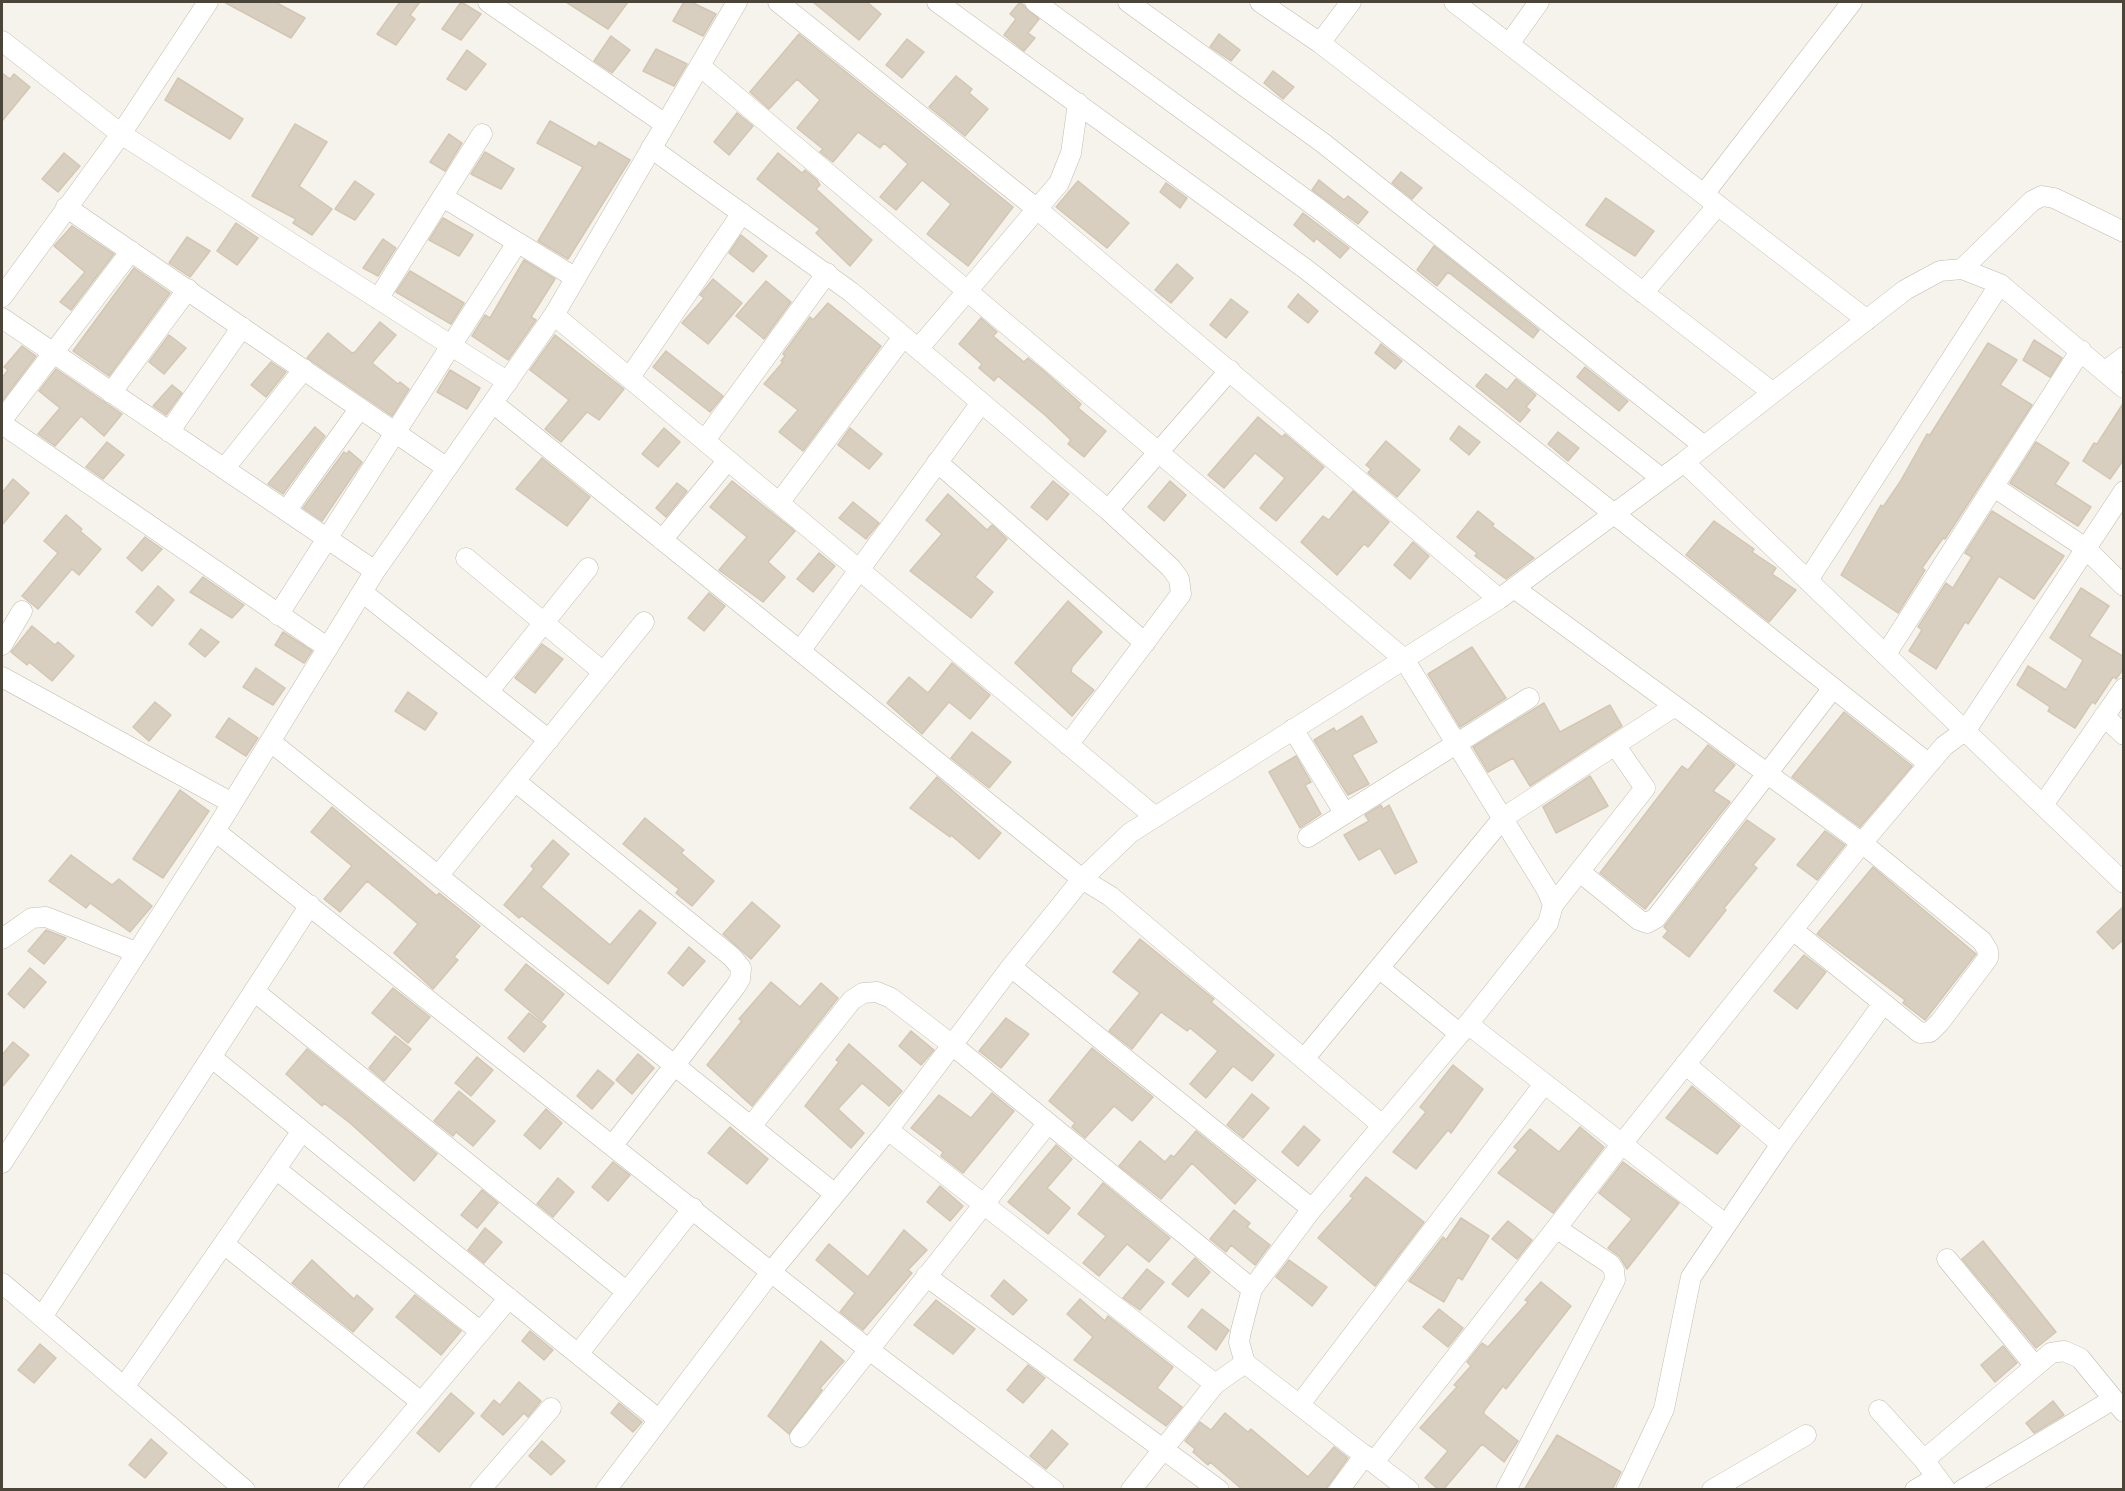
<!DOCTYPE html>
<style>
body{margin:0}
#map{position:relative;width:2125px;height:1491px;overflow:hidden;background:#f6f3ec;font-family:Overpass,sans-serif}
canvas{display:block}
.frame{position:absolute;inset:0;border:3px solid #4b4439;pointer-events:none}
</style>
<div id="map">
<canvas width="2125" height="1491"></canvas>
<div class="frame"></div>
</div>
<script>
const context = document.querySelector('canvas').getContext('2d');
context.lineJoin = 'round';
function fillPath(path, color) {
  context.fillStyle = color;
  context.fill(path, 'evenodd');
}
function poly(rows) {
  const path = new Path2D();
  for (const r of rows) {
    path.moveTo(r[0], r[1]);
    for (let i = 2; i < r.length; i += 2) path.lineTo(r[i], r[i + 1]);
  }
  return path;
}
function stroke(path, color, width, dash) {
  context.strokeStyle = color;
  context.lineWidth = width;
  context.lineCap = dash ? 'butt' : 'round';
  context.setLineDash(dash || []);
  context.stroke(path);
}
const building = poly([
 [224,2,275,2,305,18,291,38,224,2],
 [400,2,420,2,410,15,415,19,396,45,377,34,400,2],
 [461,2,481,14,461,40,442,29,461,2],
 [566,2,628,2,608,29,566,2],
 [684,2,691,2,716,14,703,36,673,21,684,2],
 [813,2,867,2,881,14,859,40,813,2],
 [1020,2,1039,19,1028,33,1035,38,1024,51,1004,35,1016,19,1010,14,1020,2],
 [799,34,1013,207,968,266,927,234,951,204,922,180,896,210,880,197,908,164,884,143,880,148,858,132,833,162,820,152,823,149,797,128,820,100,797,79,769,109,750,92,799,34],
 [1219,34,1240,50,1231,61,1210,47,1219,34],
 [611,36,630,50,612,73,594,61,611,36],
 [907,39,924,52,902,78,886,65,907,39],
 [656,49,687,64,674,86,643,71,656,49],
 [467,50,486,64,466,90,447,79,467,50],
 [1273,71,1294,87,1283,99,1264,83,1273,71],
 [2,73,10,79,14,74,30,87,2,121,2,73],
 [956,76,972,89,969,93,988,109,965,136,929,107,956,76],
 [178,78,243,119,230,139,165,100,178,78],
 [737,113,753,126,729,155,714,142,737,113],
 [550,121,596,147,599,142,630,160,568,259,538,241,583,167,537,143,550,121],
 [295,124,327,142,299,186,332,209,312,235,293,223,296,219,252,196,295,124],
 [449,134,462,143,445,171,430,162,449,134],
 [485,152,514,169,501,189,471,174,485,152],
 [64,153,80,166,58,192,42,179,64,153],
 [778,153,802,173,805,170,817,180,820,185,816,189,872,240,850,266,816,233,820,229,757,179,778,153],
 [1401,172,1422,188,1412,199,1392,183,1401,172],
 [1319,180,1344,200,1348,196,1368,212,1358,224,1312,190,1319,180],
 [355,181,374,194,355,220,335,209,355,181],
 [1078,181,1129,223,1107,248,1056,207,1078,181],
 [1166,183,1187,198,1180,208,1160,192,1166,183],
 [1606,198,1654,231,1635,256,1586,225,1606,198],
 [1303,213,1349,248,1340,258,1316,238,1314,242,1294,225,1303,213],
 [443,218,473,235,459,256,429,240,443,218],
 [236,223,258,238,237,265,217,251,236,223],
 [72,226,114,254,71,310,60,302,85,272,54,246,72,226],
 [741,235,767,256,753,272,729,253,741,235],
 [187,237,210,251,190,277,169,263,187,237],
 [383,239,396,248,378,276,363,268,383,239],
 [1434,246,1539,330,1533,338,1448,272,1437,286,1417,270,1434,246],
 [524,260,555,279,531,317,536,320,508,360,472,336,485,315,490,318,524,260],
 [1177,264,1193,278,1171,303,1155,290,1177,264],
 [134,268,170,293,109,376,73,351,134,268],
 [410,271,464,303,451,324,396,292,410,271],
 [713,279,742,303,708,344,682,323,704,298,700,295,713,279],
 [766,281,791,302,764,339,736,316,766,281],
 [1298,294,1318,311,1308,323,1288,307,1298,294],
 [1231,299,1248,312,1226,338,1210,325,1231,299],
 [828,303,881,346,803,451,779,432,798,410,764,384,783,362,781,361,785,356,783,354,810,317,813,320,828,303],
 [981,318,997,332,993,336,1024,362,1028,358,1044,371,1081,404,1078,408,1106,431,1084,457,1068,444,1071,440,1045,415,998,376,994,381,979,368,982,364,959,344,981,318],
 [380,322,396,335,372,363,398,384,400,382,409,389,392,416,307,358,328,333,352,353,355,352,380,322],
 [169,335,186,348,164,374,149,362,169,335],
 [555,335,624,389,599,420,587,412,561,442,545,429,569,400,530,370,555,335],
 [2034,340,2062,358,2050,377,2023,360,2034,340],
 [1988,343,2017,360,2000,385,2032,405,1945,539,1943,538,1922,568,1925,570,1898,613,1841,575,1881,505,1883,507,1900,482,1927,434,1930,435,1988,343],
 [1381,344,1402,361,1395,369,1375,353,1381,344],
 [22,346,36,356,2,401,2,378,8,370,4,367,22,346],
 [666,351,723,396,710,412,653,367,666,351],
 [271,362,286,372,266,397,251,385,271,362],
 [1585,367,1628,401,1619,411,1577,377,1585,367],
 [56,369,122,414,104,436,81,416,55,446,38,434,60,408,39,391,56,369],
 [450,370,480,388,467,409,437,392,450,370],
 [1486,374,1507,390,1516,379,1536,395,1526,407,1530,410,1520,422,1476,386,1486,374],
 [172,385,182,393,166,415,153,406,172,385],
 [2124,402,2124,459,2110,479,2083,461,2094,443,2097,444,2124,402],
 [1258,417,1282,437,1285,434,1324,467,1276,521,1260,508,1285,478,1255,453,1224,488,1208,475,1258,417],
 [1459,426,1480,442,1469,455,1450,439,1459,426],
 [315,427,325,436,283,494,268,484,315,427],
 [664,428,680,442,658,467,642,454,664,428],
 [850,428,882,454,869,469,838,445,850,428],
 [1558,432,1579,448,1568,461,1548,444,1558,432],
 [1386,441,1420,470,1397,497,1368,473,1371,469,1366,465,1386,441],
 [107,442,124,455,103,479,86,467,107,442],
 [2036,442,2069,463,2055,484,2091,507,2078,526,2010,483,2036,442],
 [349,451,362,462,322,521,303,508,344,452,347,454,349,451],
 [542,458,590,497,567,526,516,489,542,458],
 [13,479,29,493,2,525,2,493,13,479],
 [732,481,795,531,768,562,785,577,763,602,719,570,747,537,710,507,732,481],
 [1053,481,1069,494,1047,520,1031,507,1053,481],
 [1170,481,1186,495,1164,521,1148,507,1170,481],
 [677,483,687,491,666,517,656,508,677,483],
 [1353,491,1389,522,1368,547,1364,544,1337,575,1301,542,1323,516,1329,520,1353,491],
 [948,494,987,530,992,525,1007,539,975,577,993,592,971,618,910,571,942,534,926,520,948,494],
 [853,502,879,523,866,539,839,518,853,502],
 [1478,511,1494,524,1492,526,1534,558,1506,579,1475,556,1477,553,1457,537,1478,511],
 [1992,511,2064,556,2034,599,1999,576,1968,624,1965,622,1936,669,1909,651,1922,630,1918,627,1946,583,1953,588,1972,557,1965,553,1992,511],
 [66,515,82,529,80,531,101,549,79,575,72,569,38,609,22,596,58,553,44,541,66,515],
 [1714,521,1754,549,1752,552,1776,568,1772,574,1796,590,1769,622,1686,555,1714,521],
 [145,537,162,549,142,571,127,558,145,537],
 [1413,542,1429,556,1410,579,1394,565,1413,542],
 [819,553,835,566,813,592,797,579,819,553],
 [203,577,244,605,232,618,190,592,203,577],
 [158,586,174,600,152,626,136,612,158,586],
 [2081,588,2109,606,2089,636,2124,657,2124,668,2116,679,2113,677,2095,704,2092,702,2075,728,2048,711,2050,707,2017,685,2028,666,2066,690,2083,660,2050,638,2081,588],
 [709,593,725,606,704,631,688,618,709,593],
 [1068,601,1102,632,1072,667,1071,672,1094,690,1072,716,1015,663,1068,601],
 [32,626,55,645,58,642,74,656,52,681,29,662,27,665,11,652,32,626],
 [201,629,219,642,205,657,189,644,201,629],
 [283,632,312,651,304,663,275,645,283,632],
 [542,644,563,659,535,693,515,678,542,644],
 [1472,647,1506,698,1460,727,1428,674,1472,647],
 [952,663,990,695,970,719,949,702,922,734,887,703,909,677,928,693,952,663],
 [256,668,285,688,273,705,243,687,256,668],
 [408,692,437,713,425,730,395,711,408,692],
 [155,702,171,715,149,741,133,727,155,702],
 [1544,703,1560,732,1610,705,1622,726,1530,786,1513,758,1488,772,1473,747,1544,703],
 [1844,712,1912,766,1860,827,1792,777,1844,712],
 [1362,716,1377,742,1352,755,1369,784,1348,795,1314,740,1334,728,1336,732,1362,716],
 [229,718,258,738,246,756,216,737,229,718],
 [972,732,1011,762,989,788,951,758,972,732],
 [1708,745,1735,765,1713,791,1730,802,1645,909,1600,873,1682,766,1688,770,1708,745],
 [1296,756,1311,782,1305,785,1321,814,1300,828,1269,772,1296,756],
 [1590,776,1608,806,1556,833,1543,807,1590,776],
 [937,777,1001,833,979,859,951,835,950,837,910,808,937,777],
 [180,790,209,811,163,878,133,859,180,790],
 [1381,805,1383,809,1389,805,1417,862,1395,874,1380,848,1359,860,1344,835,1369,821,1365,815,1381,805],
 [332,807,437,896,439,893,480,926,454,957,458,960,433,989,394,953,418,924,390,900,367,881,340,912,324,899,352,866,311,832,332,807],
 [645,818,684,850,681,853,714,881,692,906,676,893,679,889,623,844,645,818],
 [1747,820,1775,839,1753,865,1757,868,1724,908,1726,910,1689,957,1663,937,1668,931,1664,927,1747,820],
 [1825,831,1845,845,1817,880,1797,865,1825,831],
 [553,840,569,854,541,887,610,945,640,910,656,923,608,984,522,916,519,918,504,905,534,869,531,866,553,840],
 [71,855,112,885,119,879,152,906,130,932,90,903,86,908,49,881,71,855],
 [1873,867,1976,954,1925,1020,1903,1003,1905,1000,1817,934,1873,867],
 [752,902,780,926,751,959,723,934,752,902],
 [2124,906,2124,939,2113,949,2097,932,2124,906],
 [46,930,66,938,44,964,28,951,46,930],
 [1140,939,1214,999,1211,1002,1274,1055,1252,1081,1233,1066,1206,1098,1190,1084,1218,1051,1190,1028,1187,1031,1161,1012,1132,1049,1109,1031,1140,993,1113,972,1140,939],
 [689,947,705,961,683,986,668,973,689,947],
 [1804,955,1826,972,1797,1009,1774,991,1804,955],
 [526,964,564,994,542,1021,505,990,526,964],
 [30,968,46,982,24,1008,8,994,30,968],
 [771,982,800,1007,821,983,838,998,752,1106,707,1065,742,1021,739,1019,771,982],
 [393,988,430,1017,408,1043,372,1013,393,988],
 [529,1013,546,1026,524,1052,508,1038,529,1013],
 [1006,1018,1029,1034,1001,1068,979,1051,1006,1018],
 [911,1031,934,1050,921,1065,899,1046,911,1031],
 [395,1036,411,1049,384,1081,369,1068,395,1036],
 [13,1042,29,1055,2,1087,2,1055,13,1042],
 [849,1044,902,1091,889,1106,862,1083,838,1109,864,1133,851,1148,805,1106,839,1062,836,1060,849,1044],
 [1092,1048,1153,1097,1132,1121,1114,1106,1085,1138,1072,1127,1075,1123,1049,1101,1092,1048],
 [307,1049,437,1154,414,1181,350,1123,324,1103,322,1106,286,1074,307,1049],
 [638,1054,654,1068,632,1094,616,1080,638,1054],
 [477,1057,493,1070,471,1096,455,1083,477,1057],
 [1453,1065,1483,1089,1451,1133,1448,1130,1416,1169,1393,1152,1426,1112,1420,1107,1453,1065],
 [598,1070,614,1083,592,1109,577,1096,598,1070],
 [1692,1086,1740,1126,1717,1154,1666,1118,1692,1086],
 [459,1091,495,1121,473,1146,456,1132,453,1136,434,1121,459,1091],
 [992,1093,1014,1111,963,1173,941,1156,943,1152,911,1128,939,1095,971,1118,992,1093],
 [1252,1094,1269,1108,1243,1138,1227,1125,1252,1094],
 [546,1109,562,1123,540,1149,524,1135,546,1109],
 [1304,1126,1320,1140,1298,1166,1282,1152,1304,1126],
 [730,1127,768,1159,747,1184,708,1153,730,1127],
 [1580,1127,1604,1147,1553,1213,1498,1173,1518,1150,1514,1147,1530,1129,1559,1152,1580,1127],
 [1196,1131,1256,1180,1235,1204,1192,1163,1161,1199,1119,1166,1140,1141,1165,1162,1171,1155,1174,1157,1196,1131],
 [1056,1145,1072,1159,1047,1188,1070,1208,1048,1234,1008,1202,1056,1145],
 [613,1162,630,1175,608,1201,592,1187,613,1162],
 [1623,1162,1679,1203,1627,1269,1620,1257,1608,1248,1632,1219,1599,1193,1623,1162],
 [1366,1177,1424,1222,1375,1286,1318,1238,1353,1198,1350,1196,1366,1177],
 [558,1178,574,1192,553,1217,537,1204,558,1178],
 [1103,1183,1170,1238,1149,1262,1127,1244,1099,1276,1083,1263,1106,1236,1078,1214,1103,1183],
 [940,1186,963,1206,950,1221,927,1202,940,1186],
 [482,1190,498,1203,477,1228,461,1215,482,1190],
 [1234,1210,1250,1223,1247,1227,1270,1245,1255,1265,1231,1245,1226,1252,1210,1239,1234,1210],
 [1461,1218,1489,1236,1462,1280,1458,1277,1444,1302,1409,1281,1443,1237,1446,1240,1461,1218],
 [1508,1221,1532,1240,1517,1259,1492,1239,1508,1221],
 [485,1228,502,1242,484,1263,468,1250,485,1228],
 [904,1230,927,1250,908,1270,912,1273,863,1330,840,1312,855,1293,816,1260,829,1244,868,1277,904,1230],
 [1983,1241,2056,1332,2036,1348,1962,1259,1983,1241],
 [1195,1258,1210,1272,1188,1297,1172,1284,1195,1258],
 [312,1260,354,1299,357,1295,373,1309,353,1332,292,1283,312,1260],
 [1289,1260,1327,1287,1312,1306,1276,1277,1289,1260],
 [1147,1269,1164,1282,1140,1310,1123,1298,1147,1269],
 [1004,1280,1027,1300,1013,1315,991,1296,1004,1280],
 [1541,1282,1571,1306,1506,1389,1503,1386,1484,1411,1484,1414,1518,1441,1504,1462,1482,1444,1443,1490,1439,1490,1425,1478,1448,1451,1420,1428,1457,1387,1454,1385,1471,1366,1467,1362,1482,1343,1488,1347,1528,1302,1525,1300,1541,1282],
 [415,1295,461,1331,441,1355,396,1317,415,1295],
 [1080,1299,1105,1321,1108,1316,1173,1367,1157,1388,1182,1407,1166,1426,1074,1360,1093,1337,1067,1314,1080,1299],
 [936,1300,975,1329,953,1354,914,1325,936,1300],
 [1202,1309,1229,1330,1216,1350,1188,1327,1202,1309],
 [1439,1309,1463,1328,1448,1347,1423,1327,1439,1309],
 [530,1331,553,1350,544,1360,522,1341,530,1331],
 [821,1341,844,1361,820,1388,822,1390,789,1434,768,1416,821,1341],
 [40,1344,56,1358,34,1383,18,1370,40,1344],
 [2003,1346,2017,1363,1995,1382,1981,1365,2003,1346],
 [1028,1365,1045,1378,1023,1403,1007,1390,1028,1365],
 [519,1382,541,1401,528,1417,524,1413,503,1435,481,1416,494,1400,500,1405,519,1382],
 [451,1393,474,1413,439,1452,417,1433,451,1393],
 [2053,1401,2064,1415,2034,1433,2026,1423,2053,1401],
 [619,1403,642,1422,633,1432,611,1413,619,1403],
 [1225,1413,1248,1432,1251,1429,1308,1477,1334,1447,1348,1458,1325,1490,1243,1490,1210,1462,1208,1465,1193,1452,1195,1449,1185,1441,1200,1422,1211,1430,1225,1413],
 [1052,1430,1068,1444,1046,1469,1030,1456,1052,1430],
 [1557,1435,1621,1472,1612,1490,1524,1490,1557,1435],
 [151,1439,167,1453,145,1478,129,1465,151,1439],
 [542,1441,565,1461,551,1475,529,1456,542,1441]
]);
fillPath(building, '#d8cfc1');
stroke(building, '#d3c7b4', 1.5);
const minor = poly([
 [488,2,665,124],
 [778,2,1037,209,1499,599],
 [937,2,1307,270,1929,764],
 [1035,2,1320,210,1661,478],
 [1128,2,1323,143,1704,446],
 [1260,2,1320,43,1772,392],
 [1454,2,1867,320],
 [2,41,121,134,508,382],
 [1320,43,1351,2],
 [1509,44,1539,2],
 [700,66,1404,659,1547,890,1553,905,1548,923,1468,1024,1312,1209,1252,1289,1241,1331,1239,1342,1245,1363,1409,1490],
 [651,148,851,292,1108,510,1171,568,1179,579,1181,594,1068,745],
 [1704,194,1852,2],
 [443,197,576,278],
 [66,207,447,468],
 [1962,269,2032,201,2042,196,2054,198,2124,232],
 [1643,293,1718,205],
 [2,297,121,134,208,2],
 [378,299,482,134],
 [554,315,1154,816],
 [2,318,375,571],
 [918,349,1059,183,1071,153,1078,103],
 [2106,371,2124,357],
 [630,377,742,213],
 [111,393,188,289],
 [493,403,1082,879,1110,896,1382,1125],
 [2,420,131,251],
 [2,424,328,648],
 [169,432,242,327],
 [705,440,827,273],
 [937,462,1145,643],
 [1684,462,2124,883],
 [224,469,304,369],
 [1994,487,2084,547,2124,586],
 [779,503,903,337],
 [1108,510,1230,370],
 [286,511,360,408],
 [662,540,728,460],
 [466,558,603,672],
 [1808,580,2000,284],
 [1514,588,1862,843,1982,941,1988,951,1988,958,1940,1022,1930,1032,1920,1033,1793,930],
 [362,592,549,740],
 [278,615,517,243],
 [2,645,22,611],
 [800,651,981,403],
 [1886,654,2081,350],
 [2,677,232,803],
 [488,692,588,568],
 [2104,716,2124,735],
 [1293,729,1345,814],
 [271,742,835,1194],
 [515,781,644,622],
 [2043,805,2124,688],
 [215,831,868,1349,1054,1490],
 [1308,837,1529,698],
 [1580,872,1639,920,1647,923,1656,918,1833,688],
 [438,876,515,781,732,957,741,968,740,979,735,987,613,1145],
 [1553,905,1645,788,1615,745],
 [2,939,32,918,46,917,136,952],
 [1011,967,1312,1209],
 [1379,968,1460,1034],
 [254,991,627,1292],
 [1468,1024,1725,1224],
 [211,1057,658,1419],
 [1304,1059,1503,818,1675,706],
 [1685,1064,1781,1144],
 [752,1125,852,1000,863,993,877,992,891,998,951,1044,1252,1289],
 [888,1130,1215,1384],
 [2,1163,215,831,375,571,554,315,737,2],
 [277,1170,481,1332],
 [224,1244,421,1402],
 [1947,1259,2035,1366],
 [926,1276,1219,1490],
 [2,1283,245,1490],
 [42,1317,310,905],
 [578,1354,693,1208],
 [124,1387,302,1131],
 [1300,1404,1544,1084],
 [1879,1410,1924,1460,1946,1490],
 [800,1437,1048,1123],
 [1924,1460,2051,1353,2064,1351,2080,1358,2124,1412],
 [1374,1462,1621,1145,1862,843,1944,746,1966,730,2124,491],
 [348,1490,509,1298],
 [480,1490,551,1408],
 [606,1490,771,1272,888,1130,1011,967,1082,879,1130,833,1499,599,1684,462,1905,290,1940,271,1962,269,2000,284,2124,388],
 [1131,1490,1215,1384,1245,1363],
 [1339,1490,1365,1455],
 [1506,1490,1615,1280,1614,1270,1610,1264,1556,1228],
 [1626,1490,1664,1409,1691,1277,1781,1144,1883,1004],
 [1712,1490,1806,1435],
 [1915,1490,1937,1477],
 [1962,1490,2112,1400]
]);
stroke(minor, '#c2bbae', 21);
stroke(minor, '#fff', 20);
</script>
